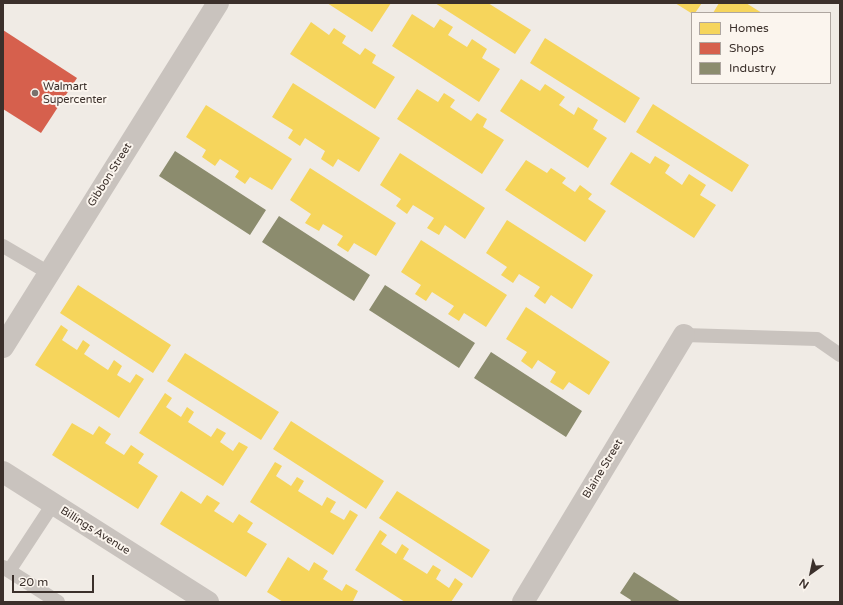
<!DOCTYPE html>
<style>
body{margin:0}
#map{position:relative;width:843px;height:605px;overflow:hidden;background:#f0ebe5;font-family:"Varela Round",sans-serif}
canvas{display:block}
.frame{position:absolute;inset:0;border:4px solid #3b302b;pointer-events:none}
.legend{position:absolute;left:691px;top:12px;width:140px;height:72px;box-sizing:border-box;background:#fbf5ee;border:1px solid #aea6a0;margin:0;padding:5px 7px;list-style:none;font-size:12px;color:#3b302b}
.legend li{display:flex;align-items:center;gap:8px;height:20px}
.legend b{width:20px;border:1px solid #aea6a0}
.north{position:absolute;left:791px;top:553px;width:40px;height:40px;-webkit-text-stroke:3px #fbf5ee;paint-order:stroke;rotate:213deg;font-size:11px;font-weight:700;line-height:16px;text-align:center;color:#3b302b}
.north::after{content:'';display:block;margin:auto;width:14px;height:18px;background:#3b302b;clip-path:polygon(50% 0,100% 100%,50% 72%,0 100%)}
.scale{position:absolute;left:12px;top:575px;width:82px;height:18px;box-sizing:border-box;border:2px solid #3b302b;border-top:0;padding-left:5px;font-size:12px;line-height:14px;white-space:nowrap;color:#3b302b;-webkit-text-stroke:3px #fbf5ee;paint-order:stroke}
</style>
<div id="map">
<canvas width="843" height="605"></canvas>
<div class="frame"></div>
<ul class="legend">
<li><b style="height:11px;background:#f6d55c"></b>Homes</li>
<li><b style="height:11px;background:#d6604d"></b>Shops</li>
<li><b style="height:11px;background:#8c8c6e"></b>Industry</li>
</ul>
<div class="north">N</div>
<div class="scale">20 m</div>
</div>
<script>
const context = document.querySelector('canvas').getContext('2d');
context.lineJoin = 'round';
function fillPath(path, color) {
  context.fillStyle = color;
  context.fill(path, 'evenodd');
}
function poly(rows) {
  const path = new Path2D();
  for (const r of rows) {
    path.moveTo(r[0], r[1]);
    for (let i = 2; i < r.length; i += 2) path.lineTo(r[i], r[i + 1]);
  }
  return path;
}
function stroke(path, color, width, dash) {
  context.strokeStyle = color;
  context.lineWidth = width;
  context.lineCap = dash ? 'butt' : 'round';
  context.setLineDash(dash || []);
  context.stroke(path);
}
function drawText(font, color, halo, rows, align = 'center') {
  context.font = font + ' "Varela Round",sans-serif';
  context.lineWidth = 4;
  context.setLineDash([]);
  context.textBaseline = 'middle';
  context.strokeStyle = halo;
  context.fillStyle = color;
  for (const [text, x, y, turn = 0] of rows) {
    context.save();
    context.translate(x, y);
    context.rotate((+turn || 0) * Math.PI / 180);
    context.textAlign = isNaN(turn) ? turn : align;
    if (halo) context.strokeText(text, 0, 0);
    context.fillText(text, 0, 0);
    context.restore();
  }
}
fillPath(poly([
 [327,3,391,3,372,32],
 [435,3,488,3,531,30,515,54],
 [675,3,702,3,695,13,691,13],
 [719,3,746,3,762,13,713,13],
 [412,14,434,28,440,19,453,27,448,35,467,47,472,39,487,49,482,58,500,69,479,102,392,46],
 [311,22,329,35,334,28,346,36,342,43,360,55,365,48,376,55,372,63,395,77,375,109,290,54],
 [545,38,640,98,625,123,530,63],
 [521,79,540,91,545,84,565,97,559,105,574,115,578,107,598,120,593,129,607,138,588,168,500,111],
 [293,83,380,138,359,172,338,159,333,167,321,159,325,151,305,138,300,146,288,138,293,130,272,117],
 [417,89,438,102,444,93,455,100,450,107,471,121,477,113,487,119,483,127,504,140,482,174,397,119],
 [653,104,749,165,732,192,636,132],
 [206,105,292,159,272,190,250,177,245,184,235,177,239,171,220,159,215,166,202,157,206,150,186,137],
 [631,152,650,164,655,156,670,165,665,173,682,185,689,174,706,185,700,195,716,205,694,238,610,184],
 [400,153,485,208,465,239,445,225,439,235,427,228,434,218,413,205,407,214,396,206,401,199,380,185],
 [526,160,547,173,551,168,566,178,562,183,575,192,580,185,592,194,588,199,606,211,585,242,505,190],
 [310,168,396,223,376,256,354,243,348,252,337,245,343,236,323,224,319,231,305,223,311,214,290,200],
 [507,220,593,275,572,309,551,295,545,304,534,296,540,287,519,274,513,283,501,275,507,267,486,253],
 [421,240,507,295,486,327,464,313,459,321,448,314,454,306,432,292,426,301,415,294,421,285,401,272],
 [78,285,171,345,153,373,60,313],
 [526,307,610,362,589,395,569,382,563,390,550,382,556,372,538,360,532,369,521,361,527,352,506,339],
 [61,325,68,330,62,340,77,350,83,340,90,345,84,354,108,370,114,360,122,366,117,375,130,383,136,374,144,379,119,418,35,365],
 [185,353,279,412,261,440,167,381],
 [165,393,172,398,166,407,181,417,187,407,194,412,188,422,211,437,217,428,226,433,220,442,233,451,239,442,248,447,223,486,139,433],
 [291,421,384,481,366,509,273,449],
 [72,423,93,435,99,426,111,434,105,443,124,455,131,445,144,454,138,463,158,476,138,509,52,455],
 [275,462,282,466,276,476,291,486,297,477,304,481,298,491,322,506,327,497,336,502,330,512,344,520,350,510,358,515,333,555,250,502],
 [181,491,201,504,207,495,220,503,214,511,233,523,239,514,253,523,247,532,267,544,246,577,160,524],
 [397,491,490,550,472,578,379,518],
 [380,530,387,535,381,544,396,554,402,544,409,549,403,559,427,574,433,565,441,570,436,579,449,588,455,578,463,584,451,602,405,602,355,570],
 [288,557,309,571,314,562,328,571,323,579,342,591,346,584,358,591,353,601,354,602,283,602,267,592]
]), '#f6d55c');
fillPath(poly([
 [3,30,77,78,41,133,3,109]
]), '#d6604d');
fillPath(poly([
 [175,151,266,210,250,235,159,176],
 [279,216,370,275,354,301,262,242],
 [385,285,475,343,459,368,369,310],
 [491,352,582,411,566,437,474,378],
 [634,572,681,602,630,602,631,600,620,593]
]), '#8c8c6e');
stroke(poly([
 [3,246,49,273],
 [684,335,817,339,840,355],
 [3,567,58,602],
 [9,571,53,504]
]), '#c9c3be', 14);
stroke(poly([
 [3,347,218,3],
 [3,472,208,602],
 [523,602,684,335]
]), '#c9c3be', 22);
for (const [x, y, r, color] of [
 [35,93,4,"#7a716c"]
]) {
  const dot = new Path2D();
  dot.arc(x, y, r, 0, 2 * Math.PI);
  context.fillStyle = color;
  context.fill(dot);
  stroke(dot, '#fbf5ee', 1.5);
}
drawText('11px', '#3b302b', '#fbf5ee', [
 ["Walmart",43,87],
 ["Supercenter",43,100]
], 'left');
drawText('11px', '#3b302b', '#fbf5ee', [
 ["Gibbon Street",110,175,-58],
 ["Blaine Street",603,469,-59],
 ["Billings Avenue",95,531,32]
]);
</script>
